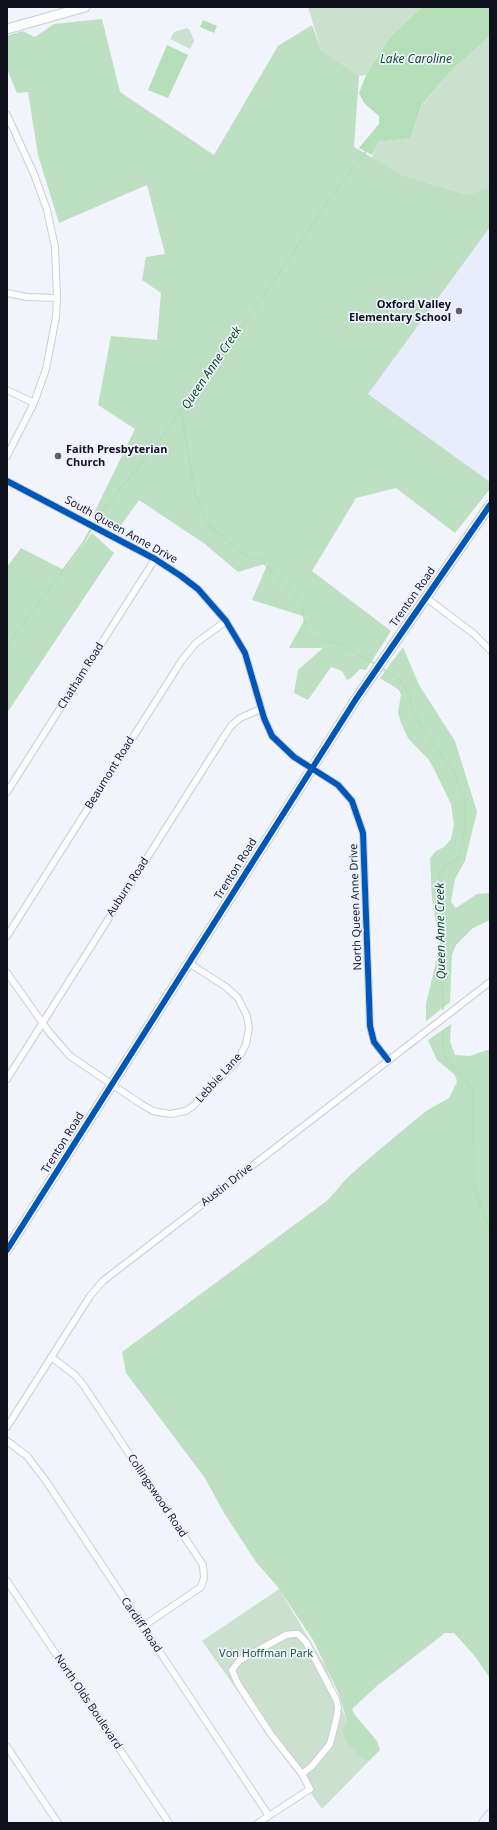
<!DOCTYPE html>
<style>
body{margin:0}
#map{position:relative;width:497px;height:1830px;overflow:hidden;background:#f2f4fb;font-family:"Open Sans",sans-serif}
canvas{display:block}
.frame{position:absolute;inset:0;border:8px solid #0e101b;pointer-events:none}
</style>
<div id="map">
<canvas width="497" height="1830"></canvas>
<div class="frame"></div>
</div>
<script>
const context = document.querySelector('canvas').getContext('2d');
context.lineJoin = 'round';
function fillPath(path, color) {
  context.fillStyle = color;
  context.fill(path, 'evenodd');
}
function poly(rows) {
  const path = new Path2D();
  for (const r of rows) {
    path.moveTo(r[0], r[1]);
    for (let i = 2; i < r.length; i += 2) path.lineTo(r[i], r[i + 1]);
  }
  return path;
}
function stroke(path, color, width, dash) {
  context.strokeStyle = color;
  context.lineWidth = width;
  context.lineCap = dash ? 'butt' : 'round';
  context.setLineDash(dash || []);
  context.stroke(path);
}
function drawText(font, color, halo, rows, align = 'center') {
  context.font = font + ' "Open Sans",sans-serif';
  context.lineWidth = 3.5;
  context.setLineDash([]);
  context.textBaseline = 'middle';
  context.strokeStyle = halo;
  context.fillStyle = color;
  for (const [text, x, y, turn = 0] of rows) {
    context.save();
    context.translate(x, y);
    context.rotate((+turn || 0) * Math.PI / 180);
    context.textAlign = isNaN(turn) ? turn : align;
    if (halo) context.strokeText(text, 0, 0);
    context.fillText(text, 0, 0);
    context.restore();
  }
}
fillPath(poly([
 [490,227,490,482,368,394]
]), '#e8ecfd');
fillPath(poly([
 [308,7,422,7,390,37,366,75,359,76,321,50],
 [187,28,190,30,194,41,190,49,170,39,174,32],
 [490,36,490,187,467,195,400,174,372,158,377,142,410,138,422,106,449,73],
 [279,1589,327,1669,360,1756,369,1761,322,1809,202,1641]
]), '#cce0d0');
fillPath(poly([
 [102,19,120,92,214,155,278,46,312,25,321,50,359,76,354,147,400,174,467,195,490,187,490,227,368,394,490,482,490,489,455,533,396,488,356,498,312,571,391,631,366,670,360,669,351,678,347,680,342,671,331,667,308,700,294,693,298,670,323,648,289,648,306,617,252,600,268,563,238,572,205,544,139,500,119,528,93,515,135,429,98,405,111,336,157,340,161,293,142,280,146,257,165,254,147,185,59,223,38,155,28,92,17,93,7,69,7,36,22,31,35,37,54,24],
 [92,533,114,553,7,713,7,567,21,548,64,570],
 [403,647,419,685,455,741,477,812,465,861,455,879,451,902,456,908,477,894,490,893,490,920,473,928,456,945,452,955,450,1002,426,1021,426,1004,440,945,432,899,430,858,436,851,444,847,451,839,454,825,451,804,435,771,429,760,408,738,401,723,398,712,401,695,399,690,380,678],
 [451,1024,450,1041,455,1055,470,1056,490,1049,490,1678,474,1655,454,1633,445,1633,378,1685,352,1709,355,1715,377,1741,380,1750,369,1761,360,1757,346,1741,343,1730,347,1722,339,1694,313,1640,277,1586,256,1562,224,1513,205,1478,126,1373,122,1352,328,1200,347,1178,373,1155,426,1111,449,1098,457,1082,455,1075,437,1060,428,1040]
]), '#bddfc2');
fillPath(poly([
 [422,7,490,7,490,36,449,73,422,105,410,138,378,142,372,155,359,148,379,124,379,116,364,103,359,93,366,75,390,37],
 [203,20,217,26,214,33,200,27],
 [167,45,188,55,168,98,148,90]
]), '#b5dfb9');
stroke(poly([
 [367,150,326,204,263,297,181,411,195,493,208,525,249,558,260,559,302,601,306,631,311,636,320,641,339,643,377,665],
 [7,646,83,543,102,511,158,443,181,411],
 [381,668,398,678,405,687,409,694,413,711,421,726,454,772,465,803,465,826,461,850,457,859,445,867,439,878,443,1009],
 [443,1032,443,1048,446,1059,467,1081,473,1092,474,1187,490,1231]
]), '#b5dfb9', 2);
const street = poly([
 [7,115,34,174,47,210,55,247,57,298,56,317,46,369,34,403,7,456],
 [7,293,27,297,57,298],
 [7,390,34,403],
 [7,481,155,559,181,576,198,589,226,621,245,653,264,718,272,736,294,757,338,785,352,801,363,833,370,1026,374,1042,388,1060],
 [425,597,474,634,490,650],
 [7,792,155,559],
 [7,936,182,660,196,643,226,621],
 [7,973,49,1032,70,1056,141,1104,153,1111,170,1114,186,1111,193,1106,238,1060,246,1044,249,1028,247,1016,238,998,226,987,189,963],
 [7,1079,223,738,231,726,240,718,261,709],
 [51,1357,75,1375,84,1386,203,1565,204,1578,201,1587,142,1627],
 [7,1427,90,1296,103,1281,490,982],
 [7,1441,27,1456,46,1481,269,1816],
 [7,1581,169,1823],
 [7,1747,58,1823],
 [258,1823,310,1789,302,1774,312,1766,330,1744,337,1716,338,1707,336,1699,306,1642,298,1634,293,1634,286,1635,240,1660,232,1670,238,1684,270,1733,302,1774]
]);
const secondary = poly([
 [7,29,85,7],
 [7,1250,356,699,490,505]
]);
const primary = poly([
 [484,1823,490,1815]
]);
stroke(street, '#ccced7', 8);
stroke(secondary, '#ccced7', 11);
stroke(primary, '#cfd0d4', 12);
stroke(street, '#fdfdfe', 6);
stroke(secondary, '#fdfdfe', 9);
stroke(primary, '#f0f1f8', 10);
stroke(poly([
 [7,481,155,559,181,576,198,589,226,621,245,653,264,718,272,736,294,757,338,785,352,801,363,833,370,1026,374,1042,388,1060],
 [7,1250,356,699,490,505]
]), '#0057b8', 6);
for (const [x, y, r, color] of [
 [459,311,4,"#5e6069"],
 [58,456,4,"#5e6069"]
]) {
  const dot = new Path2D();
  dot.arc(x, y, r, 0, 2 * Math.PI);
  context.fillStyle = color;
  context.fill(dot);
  stroke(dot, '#eef1ff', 1.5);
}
drawText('bold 11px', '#0e101b', '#eef1ff', [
 ["Oxford Valley",451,305],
 ["Elementary School",451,318],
 ["Faith Presbyterian",66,450,"left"],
 ["Church",66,463,"left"]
], 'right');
drawText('11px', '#0e101b', '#eef1ff', [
 ["South Queen Anne Drive",121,530,29],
 ["Trenton Road",413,597,-55],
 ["Chatham Road",81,676,-58],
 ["Beaumont Road",110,773,-58],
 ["Trenton Road",236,869,-58],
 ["Auburn Road",128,887,-57],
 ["North Queen Anne Drive",356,907,-92],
 ["Lebbie Lane",219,1078,-48],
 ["Trenton Road",63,1143,-58],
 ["Austin Drive",227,1185,-38],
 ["Collingswood Road",157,1496,56],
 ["Cardiff Road",141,1625,56],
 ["North Olds Boulevard",88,1702,56]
]);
drawText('11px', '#15521e', '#eef1ff', [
 ["Von Hoffman Park",266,1654]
]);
drawText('italic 12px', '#054713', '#eef1ff', [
 ["Lake Caroline",416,60],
 ["Queen Anne Creek",212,368,-56],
 ["Queen Anne Creek",441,931,-91]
]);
</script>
